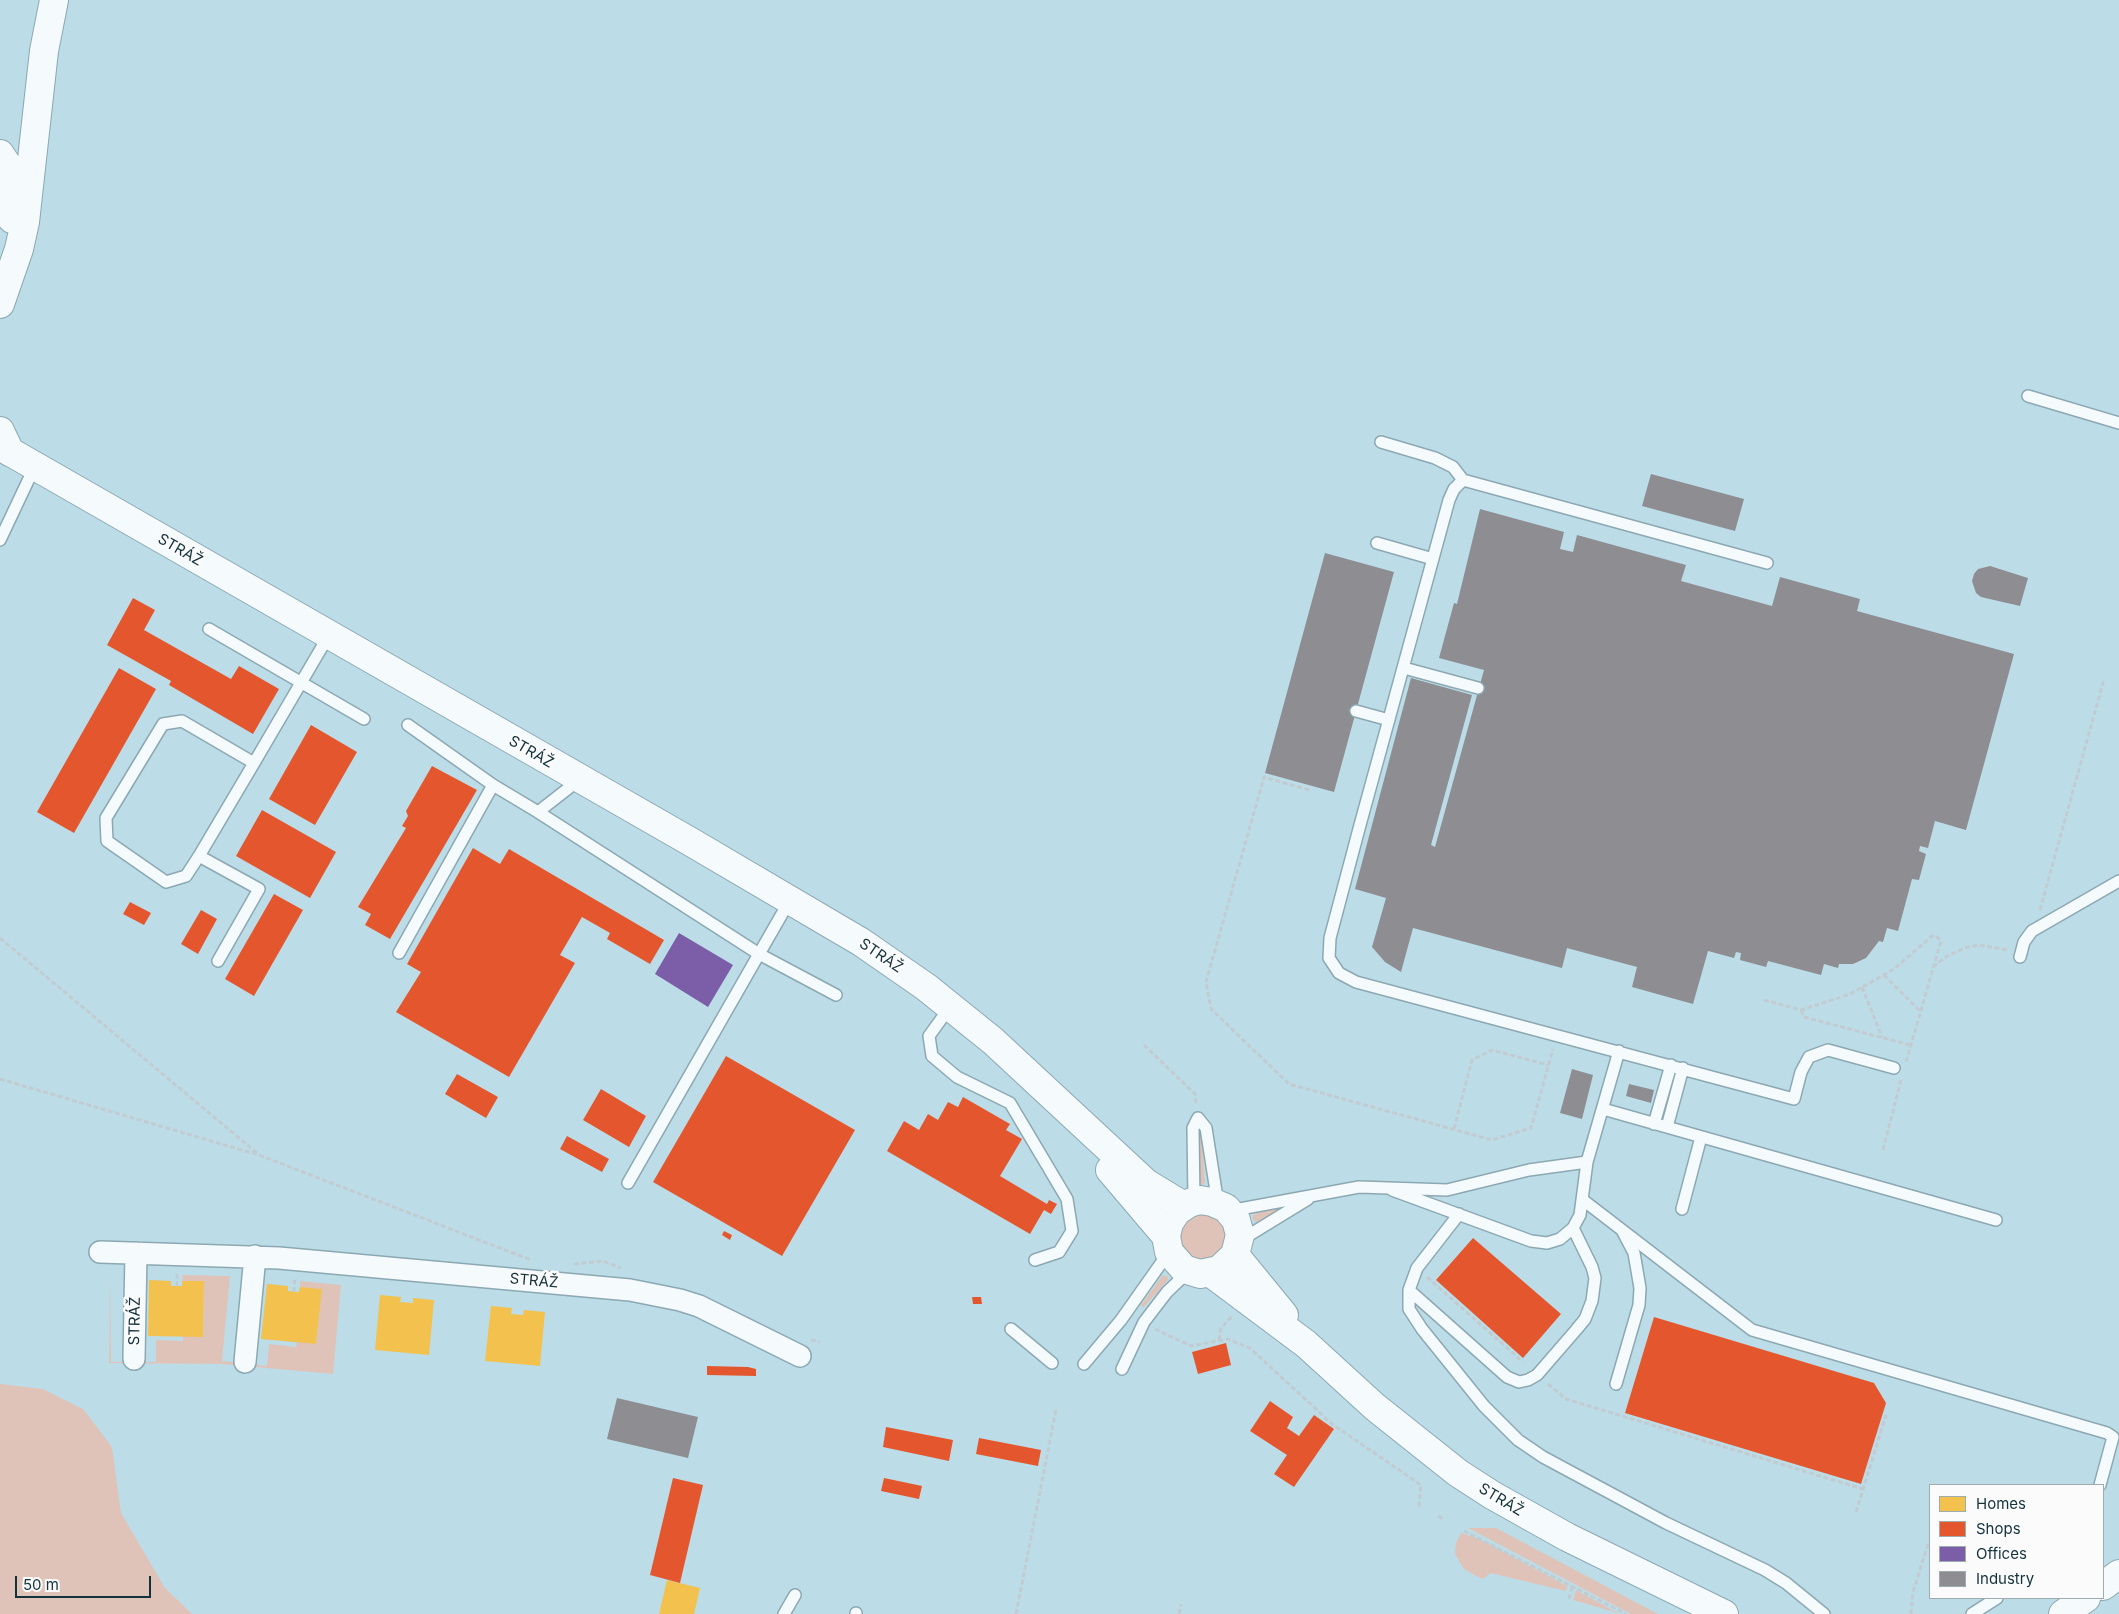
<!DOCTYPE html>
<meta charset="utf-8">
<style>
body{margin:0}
#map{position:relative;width:2119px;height:1614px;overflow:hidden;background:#bcdde8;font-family:Inter,sans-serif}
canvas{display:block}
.legend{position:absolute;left:1929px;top:1484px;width:175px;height:115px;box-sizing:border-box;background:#fbfbfb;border:1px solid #9eabaf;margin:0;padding:6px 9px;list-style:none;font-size:15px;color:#13323c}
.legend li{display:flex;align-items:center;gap:10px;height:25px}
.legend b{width:25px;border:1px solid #9eabaf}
.scale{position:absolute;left:15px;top:1576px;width:136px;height:22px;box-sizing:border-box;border:2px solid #13323c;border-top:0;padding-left:6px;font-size:15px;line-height:18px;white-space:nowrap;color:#13323c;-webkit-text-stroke:4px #fbfbfb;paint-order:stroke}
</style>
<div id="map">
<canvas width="2119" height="1614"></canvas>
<ul class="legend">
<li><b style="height:14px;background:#f2c14e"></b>Homes</li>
<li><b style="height:14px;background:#e4572e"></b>Shops</li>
<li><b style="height:14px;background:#7b5ea7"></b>Offices</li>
<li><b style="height:14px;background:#8d8d92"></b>Industry</li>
</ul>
<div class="scale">50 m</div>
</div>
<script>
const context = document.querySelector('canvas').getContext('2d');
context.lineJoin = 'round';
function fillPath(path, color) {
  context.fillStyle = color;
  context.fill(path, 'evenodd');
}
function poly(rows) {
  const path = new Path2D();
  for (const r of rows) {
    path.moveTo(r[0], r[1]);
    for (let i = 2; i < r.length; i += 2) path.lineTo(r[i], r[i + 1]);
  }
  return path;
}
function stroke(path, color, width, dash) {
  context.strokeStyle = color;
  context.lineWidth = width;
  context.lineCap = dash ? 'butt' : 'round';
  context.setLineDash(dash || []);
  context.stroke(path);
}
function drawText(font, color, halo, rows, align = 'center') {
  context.font = font + ' Inter,sans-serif';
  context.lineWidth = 5;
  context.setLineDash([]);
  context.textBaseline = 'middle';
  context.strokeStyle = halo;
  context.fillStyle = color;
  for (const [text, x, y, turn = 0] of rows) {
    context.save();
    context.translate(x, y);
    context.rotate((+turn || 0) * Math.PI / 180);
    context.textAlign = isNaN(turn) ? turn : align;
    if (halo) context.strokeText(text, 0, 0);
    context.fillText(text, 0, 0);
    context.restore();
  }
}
fillPath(poly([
 [1199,1132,1202,1134,1205,1183,1200,1186,1197,1183],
 [1278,1205,1281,1211,1256,1222,1253,1220,1253,1215],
 [1203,1210,1223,1218,1231,1238,1214,1263,1184,1257,1178,1227,1184,1218],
 [110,1273,111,1362,156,1362,156,1340,183,1341,183,1336,203,1337,204,1282,182,1281,183,1275,230,1276,222,1361,267,1366,269,1344,296,1347,297,1342,316,1344,322,1289,300,1287,300,1281,341,1285,333,1374,222,1364,109,1363],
 [1163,1275,1168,1277,1168,1280,1143,1308,1141,1305],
 [0,1384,43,1389,83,1409,112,1447,121,1513,165,1588,192,1614,0,1614],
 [1468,1528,1496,1528,1658,1614,1631,1614],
 [1461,1533,1479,1539,1567,1586,1566,1591,1490,1573,1483,1579,1476,1576,1464,1569,1455,1554,1456,1543],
 [1576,1590,1612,1610,1621,1614,1573,1600]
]), '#e0c3b8');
fillPath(poly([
 [149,1280,171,1281,171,1286,182,1286,182,1281,204,1281,203,1337,148,1336],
 [267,1284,288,1286,288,1291,299,1292,300,1287,322,1289,316,1344,261,1339],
 [380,1295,401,1297,400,1302,413,1303,413,1298,434,1300,429,1355,375,1350],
 [491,1306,512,1308,511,1314,523,1315,524,1310,545,1312,540,1366,485,1361],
 [667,1580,700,1588,694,1614,659,1614]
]), '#f2c14e');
fillPath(poly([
 [133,598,155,610,144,630,231,679,239,666,279,689,253,734,169,685,171,681,107,645],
 [119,668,156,689,74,833,37,812],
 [311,725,357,752,315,825,269,799],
 [432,766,477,790,390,939,365,925,371,914,358,907,406,828,402,826,408,816,406,811],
 [262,810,336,852,310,898,236,856],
 [473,848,500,864,509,849,664,940,650,964,607,939,610,933,582,917,560,955,575,963,509,1077,396,1012,421,972,407,964],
 [274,894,303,910,254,996,225,979],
 [130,902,151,913,144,925,123,914],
 [201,910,217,919,198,954,181,944],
 [726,1056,855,1130,782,1256,653,1182],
 [457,1074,498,1097,486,1118,445,1094],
 [601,1089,646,1116,629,1147,583,1120],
 [963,1097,1010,1124,1006,1130,1022,1139,1000,1176,1047,1204,1049,1200,1057,1204,1051,1214,1044,1210,1030,1234,887,1151,904,1121,919,1130,928,1114,938,1120,948,1102,958,1107],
 [567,1136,609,1159,602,1172,560,1149],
 [724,1231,732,1235,730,1240,722,1235],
 [1473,1238,1561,1314,1523,1358,1436,1280],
 [972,1297,981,1297,982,1304,973,1304],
 [1654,1317,1874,1383,1886,1403,1861,1484,1625,1413],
 [1226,1343,1231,1365,1198,1374,1192,1352],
 [707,1366,748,1367,756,1369,756,1376,707,1375],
 [1270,1401,1293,1417,1287,1428,1299,1436,1314,1415,1334,1429,1294,1487,1274,1474,1287,1455,1250,1431],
 [886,1427,953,1440,949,1461,883,1447],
 [979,1438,1041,1450,1038,1466,976,1454],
 [673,1478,703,1485,680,1583,650,1575],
 [884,1478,922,1486,919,1499,881,1491]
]), '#e4572e');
fillPath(poly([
 [679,933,733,965,708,1007,655,974]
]), '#7b5ea7');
fillPath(poly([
 [1651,474,1744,499,1735,531,1642,506],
 [1480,509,1564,532,1560,549,1573,552,1577,535,1686,565,1681,581,1772,606,1780,577,1860,599,1857,611,2014,654,1966,830,1935,821,1928,848,1920,846,1919,851,1926,854,1919,880,1912,879,1898,931,1887,928,1883,942,1879,941,1866,958,1853,964,1839,964,1838,968,1824,964,1821,975,1768,961,1766,967,1740,960,1741,953,1736,952,1734,958,1708,951,1693,1004,1632,987,1637,967,1567,948,1562,968,1413,928,1401,972,1385,962,1372,947,1386,898,1355,889,1411,678,1472,695,1431,845,1435,847,1484,670,1439,658,1454,603,1457,604],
 [1325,553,1394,572,1334,792,1265,773],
 [1990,566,2028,578,2020,606,1981,597,1976,593,1972,581,1974,574,1978,569],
 [1572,1069,1593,1075,1582,1119,1560,1113],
 [1629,1084,1654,1090,1651,1103,1626,1096],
 [617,1398,698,1417,688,1458,607,1439]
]), '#8d8d92');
const lane = poly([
 [2028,396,2119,423],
 [1381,442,1435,458,1453,467,1463,480],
 [0,540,35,466],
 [1377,543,1433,559],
 [1767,563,1463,480,1454,489,1449,500,1360,825,1330,938,1329,958,1339,973,1356,982,1794,1099,1801,1072,1809,1057,1828,1050,1894,1068],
 [209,629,364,719],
 [1404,668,1478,688],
 [1356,711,1389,720],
 [408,725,493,785,538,812],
 [254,763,182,721,163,724,106,818,107,841,166,882,186,876,199,856,254,763,329,635],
 [579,780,538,812,759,954,790,900],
 [199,856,259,889,218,961],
 [399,953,493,785],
 [2020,957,2024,942,2032,931,2119,881],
 [950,1007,929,1036,932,1056,957,1077,1010,1103,1067,1199,1072,1231,1059,1252,1035,1260],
 [1603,1109,1996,1220],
 [1654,1124,1671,1065],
 [1667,1127,1683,1068],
 [628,1183,759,954,836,995],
 [1392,1190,1531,1241,1547,1243,1560,1239,1573,1228,1580,1215,1587,1162,1619,1051],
 [1583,1200,1752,1330,2107,1433,2113,1437,2100,1485],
 [1194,1202,1193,1128,1198,1118,1206,1128,1218,1204],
 [1682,1209,1701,1137],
 [1229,1211,1359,1187,1447,1190,1529,1170,1587,1162],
 [1459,1214,1417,1268,1409,1290,1409,1309,1422,1329,1484,1406,1518,1440,1543,1457,1666,1523,1765,1570,1786,1583,1824,1614],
 [1241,1240,1308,1199],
 [1409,1290,1507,1377,1519,1382,1528,1380,1537,1375,1576,1330,1585,1319,1592,1301,1595,1278,1592,1267,1573,1228],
 [1011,1329,1052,1363],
 [1084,1364,1121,1320,1169,1252],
 [1122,1369,1144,1322,1167,1292,1189,1271],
 [1616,1384,1639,1305,1640,1288,1634,1253,1623,1232],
 [784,1614,795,1595],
 [856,1614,856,1613],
 [1972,1614,1997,1598]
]);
const street = poly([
 [100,1252,279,1258,630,1290,680,1300,699,1306,800,1356],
 [134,1359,136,1253],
 [245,1362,255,1256]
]);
const secondary = poly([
 [0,446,691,842,861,942,926,987,993,1041,1146,1183,1184,1206],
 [1110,1170,1166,1236,1169,1252,1184,1269,1200,1274,1219,1270,1235,1255,1240,1235,1236,1220,1226,1208,1212,1202,1200,1200,1189,1203,1177,1211,1169,1223,1166,1236],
 [1235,1255,1284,1315],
 [1211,1273,1306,1344,1375,1407,1458,1473,1492,1495,1567,1537,1724,1614]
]);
const primary = poly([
 [2103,1586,2119,1574],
 [2063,1614,2086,1598]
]);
const highway = poly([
 [0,154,6,163,14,193,12,219],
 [0,304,19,249,25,222,44,51,54,0],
 [0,431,10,452]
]);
stroke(lane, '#8ca8b2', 14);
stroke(street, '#8ca8b2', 24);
stroke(secondary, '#8ca8b2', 30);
stroke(primary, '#8ca8b2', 30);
stroke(highway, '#8ca8b2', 30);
stroke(poly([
 [1309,790,1264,777,1206,982,1211,1009,1289,1084,1492,1140,1531,1128,1553,1049],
 [2040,910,2104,679],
 [0,938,257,1153],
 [1933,967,1947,956,1968,947,1979,945,2008,950],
 [1884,975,1920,1011],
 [1862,987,1882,1037],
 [1764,1000,1801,1010,1850,994,1894,969,1932,936,1936,936,1941,941,1906,1062],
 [1801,1010,1804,1017,1910,1045],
 [1144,1045,1195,1094,1196,1105],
 [0,1079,259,1155,531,1260],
 [1454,1129,1472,1060,1492,1050,1548,1065],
 [1883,1150,1901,1080],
 [574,1264,603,1261,621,1268],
 [1427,1277,1523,1362],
 [177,1286,177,1274],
 [294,1292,295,1277],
 [1155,1329,1191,1346,1228,1339,1251,1349,1332,1424,1421,1485,1419,1505,1422,1507],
 [811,1340,820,1342],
 [1219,1340,1221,1328,1233,1315],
 [1548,1384,1566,1399,1863,1489],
 [1856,1512,1886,1415],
 [1438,1516,1444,1519],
 [1464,1531,1626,1614],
 [1569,1599,1572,1586],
 [1016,1614,1056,1410],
 [1179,1614,1181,1604],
 [1911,1614,1913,1592,1929,1541]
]), '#c2ccd0', 3, [5, 2.5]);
stroke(lane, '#f5fafc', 11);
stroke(street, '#f5fafc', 21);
stroke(secondary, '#f5fafc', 28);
stroke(primary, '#f5fafc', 28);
stroke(highway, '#f5fafc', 28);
drawText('15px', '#13323c', '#fbfbfb', [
 ["STRÁŽ",180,550,30],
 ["STRÁŽ",531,752,30],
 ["STRÁŽ",881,956,34],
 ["STRÁŽ",534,1281,5],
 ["STRÁŽ",135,1321,-89],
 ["STRÁŽ",1501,1500,31]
]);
</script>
